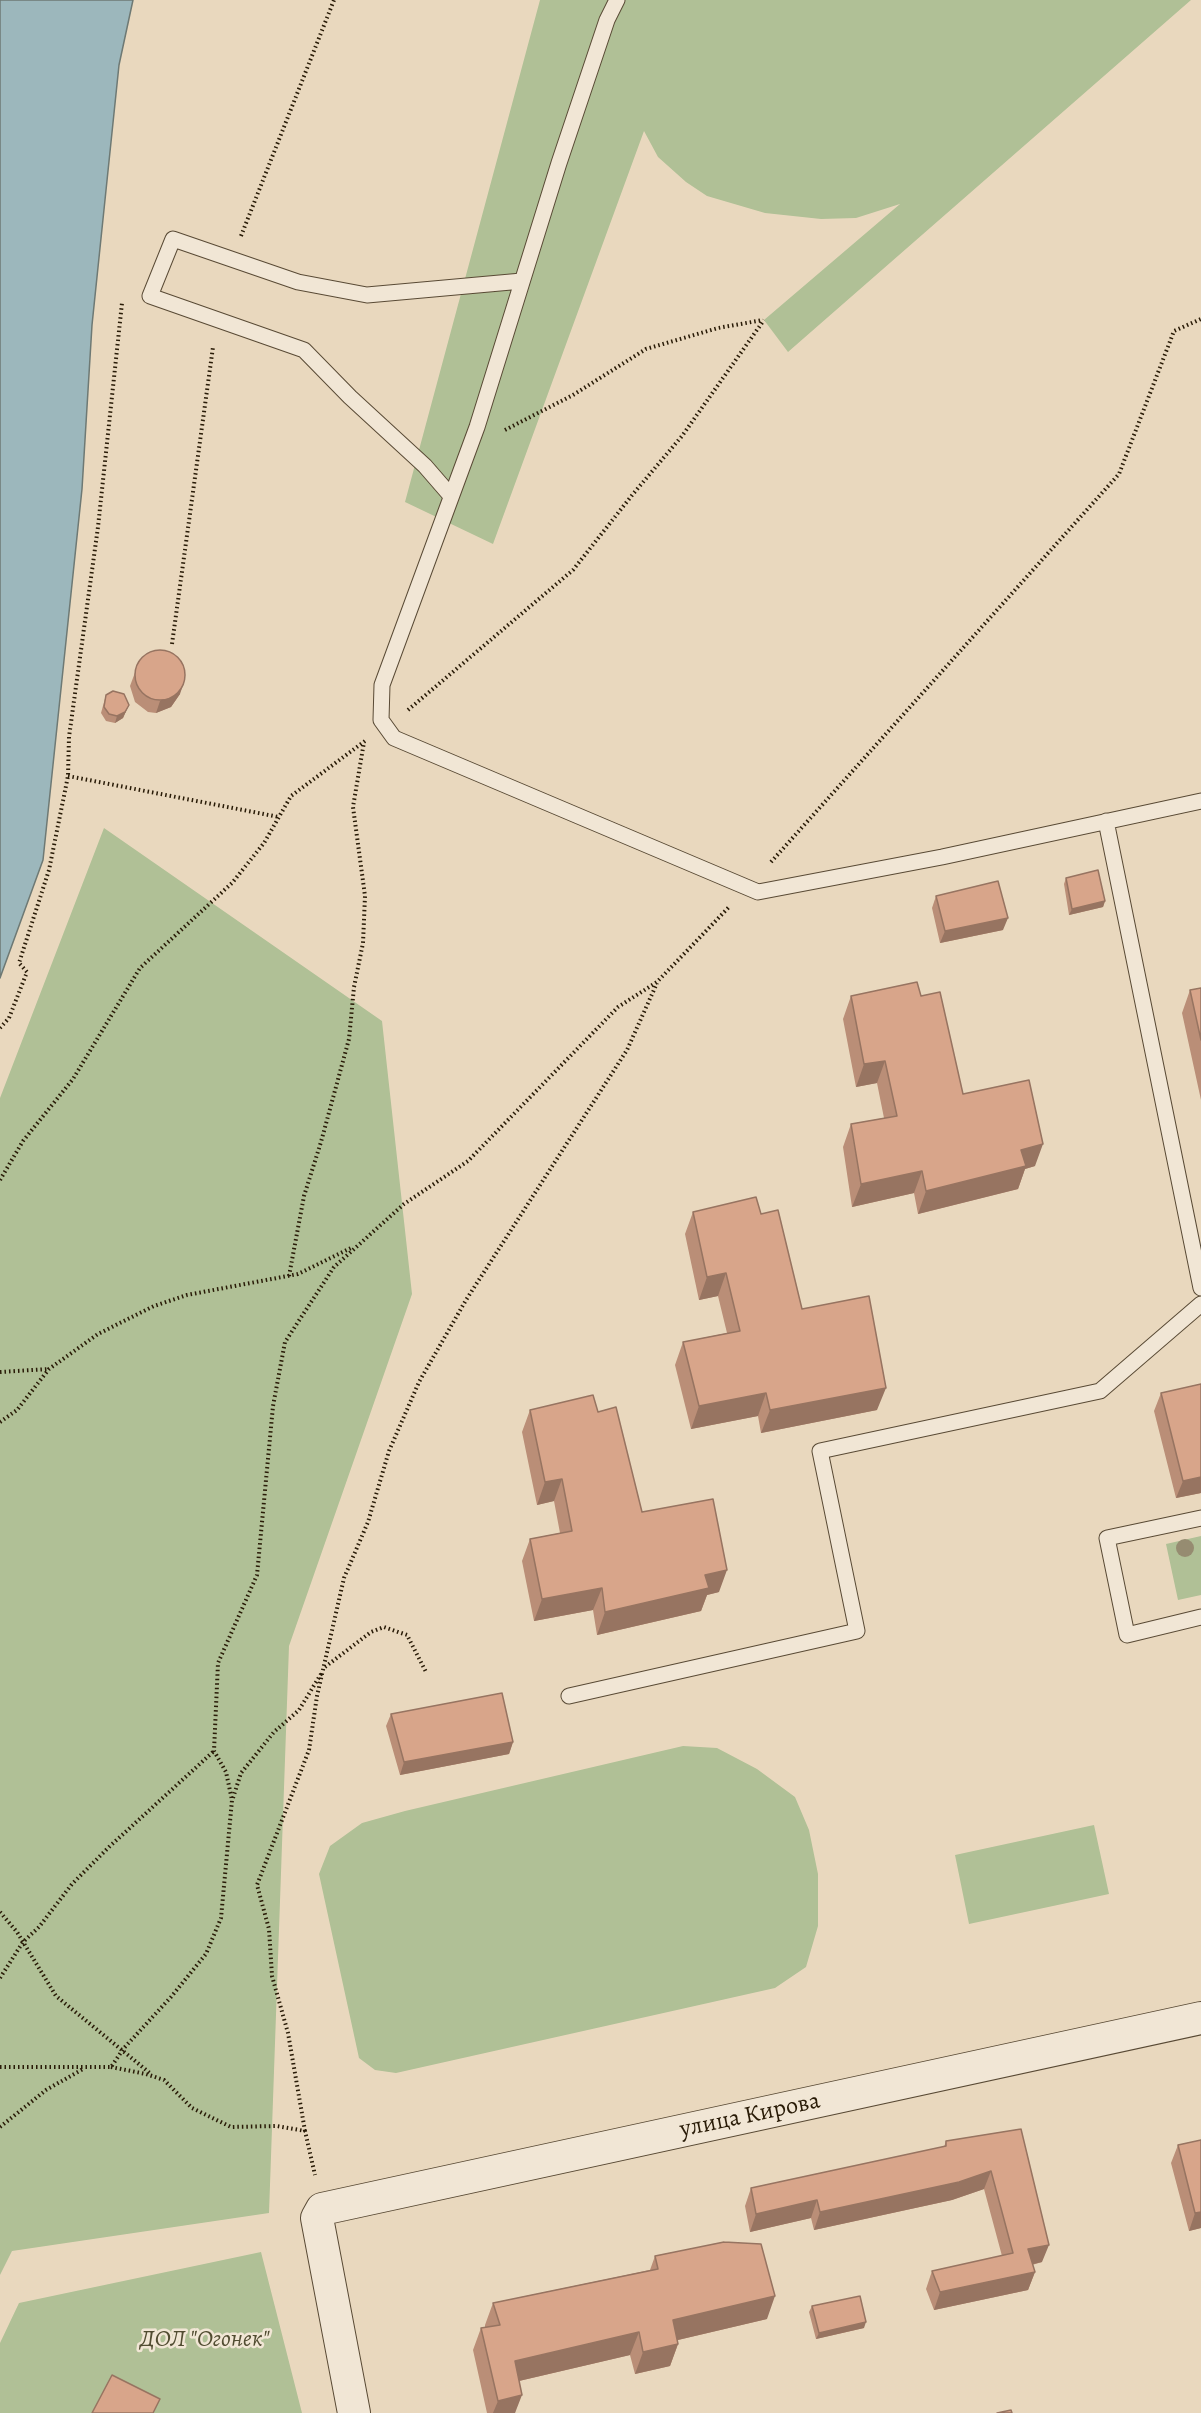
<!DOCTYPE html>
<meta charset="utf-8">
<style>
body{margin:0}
canvas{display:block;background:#e9d8be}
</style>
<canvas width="1201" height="2413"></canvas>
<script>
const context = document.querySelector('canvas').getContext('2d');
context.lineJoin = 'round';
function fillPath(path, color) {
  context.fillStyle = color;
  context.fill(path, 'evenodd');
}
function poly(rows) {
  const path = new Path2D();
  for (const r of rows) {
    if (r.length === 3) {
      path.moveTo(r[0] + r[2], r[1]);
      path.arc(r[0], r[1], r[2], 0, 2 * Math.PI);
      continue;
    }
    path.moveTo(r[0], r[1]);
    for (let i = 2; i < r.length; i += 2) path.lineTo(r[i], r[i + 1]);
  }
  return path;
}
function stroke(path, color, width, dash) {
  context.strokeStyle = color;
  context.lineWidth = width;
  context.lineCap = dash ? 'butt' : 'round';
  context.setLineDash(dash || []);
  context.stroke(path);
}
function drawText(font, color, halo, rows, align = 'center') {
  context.font = font + ' Alegreya,serif';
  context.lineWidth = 5;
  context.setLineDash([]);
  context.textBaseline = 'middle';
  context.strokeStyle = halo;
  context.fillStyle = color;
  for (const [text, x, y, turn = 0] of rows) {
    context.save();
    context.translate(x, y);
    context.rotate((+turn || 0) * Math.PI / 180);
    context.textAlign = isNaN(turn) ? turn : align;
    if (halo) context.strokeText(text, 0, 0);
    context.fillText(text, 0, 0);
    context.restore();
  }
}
fillPath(poly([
 [540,0,1191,0,788,352,764,320,900,204,856,218,821,219,765,213,707,196,686,182,658,157,644,131,493,544,405,502],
 [104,828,382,1021,412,1294,289,1646,269,2213,12,2251,0,2275,0,1098],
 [1201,1536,1201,1595,1178,1600,1166,1544],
 [683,1746,717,1748,757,1769,795,1797,809,1830,818,1874,818,1926,806,1967,775,1988,396,2073,375,2070,359,2058,319,1874,330,1846,362,1823,405,1811],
 [1094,1825,1109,1894,969,1924,955,1855],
 [261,2252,302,2413,0,2413,0,2343,19,2303]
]), '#b0c096');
const water = poly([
 [0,0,133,0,119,65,92,325,82,489,43,860,0,978,0,0]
]);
fillPath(water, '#9cb7bc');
stroke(water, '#6e7974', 1.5);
const lane = poly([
 [617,0,607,20,559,163,477,427,382,685,381,720,394,738,758,892,942,857,1201,801],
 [451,496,425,466,350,397,304,350,150,296,173,239,298,282,367,295,522,281],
 [1106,821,1201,1288],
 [1201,1518,1107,1538,1127,1635,1201,1617],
 [569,1696,857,1631,820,1451,1100,1391,1201,1304]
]);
const street = poly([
 [354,2413,317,2218,322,2209,1201,2018]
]);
stroke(lane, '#594a35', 17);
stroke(street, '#594a35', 34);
stroke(poly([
 [241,236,334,0],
 [505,430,573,395,646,349,718,328,763,320],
 [172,644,213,347],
 [408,710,573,570,633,494,682,436,764,320],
 [68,776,279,817],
 [771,862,1119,474,1174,331,1201,319],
 [0,1028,9,1018,27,972,19,963,49,870,68,776,69,737,98,527,122,303],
 [0,1180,23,1141,73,1079,140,968,232,883,264,843,291,796,365,741],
 [289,1276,304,1196,321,1142,349,1039,354,987,363,943,365,896,353,807,364,742],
 [0,1372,49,1369],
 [0,1422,17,1410,49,1369,98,1334,154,1306,187,1295,298,1274,353,1247],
 [325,1667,371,1632,384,1627,407,1635,426,1672],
 [233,1798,241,1773,274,1732,299,1710,321,1674],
 [0,1912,17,1932,56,1996,151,2074],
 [0,1978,23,1942,39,1927,72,1884,109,1847,214,1751],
 [0,2067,111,2067,124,2048,171,1997,206,1954,221,1918,232,1800,226,1772,214,1751,218,1663,257,1575,273,1406,285,1342,334,1267,404,1204,468,1161,618,1007,657,982,729,907],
 [111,2067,146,2074,164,2080,192,2108,231,2127,277,2126,305,2131,315,2175],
 [0,2127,46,2090,83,2069],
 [305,2131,288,2033,272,1976,269,1929,257,1885,309,1750,317,1696,344,1578,368,1522,389,1451,419,1382,466,1300,627,1050,657,983]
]), '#291b07', 4, [1.5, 3]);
stroke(lane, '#f1e6d5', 15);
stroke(street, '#f1e6d5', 32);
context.fillStyle = '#968c71';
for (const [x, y] of [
 [1185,1548]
]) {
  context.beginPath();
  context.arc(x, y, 9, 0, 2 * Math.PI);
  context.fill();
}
fillPath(poly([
 [140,659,180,694,171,707,156,713,148,712,135,702,130,686],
 [106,695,126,711,123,718,115,723,106,721,101,713],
 [1066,878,1105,901,1103,907,1069,915,1064,884],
 [936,896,1003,930,940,943,932,908],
 [1201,988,1201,1100,1182,1013,1190,990],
 [851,996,921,996,963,1094,1035,1166,1025,1169,1018,1189,918,1214,914,1193,852,1207,843,1147,851,1124,884,1118,877,1083,856,1087,843,1019],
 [693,1212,761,1214,802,1309,877,1410,761,1433,758,1416,691,1429,675,1365,683,1342,727,1333,718,1296,699,1300,685,1234],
 [1201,1384,1201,1493,1176,1498,1154,1411,1161,1393],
 [530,1410,598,1412,642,1512,719,1592,707,1595,701,1611,597,1635,593,1610,534,1621,522,1561,530,1539,560,1533,554,1501,537,1505,522,1432],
 [391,1714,513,1742,509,1754,400,1775,386,1726],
 [1021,2129,1042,2262,1032,2265,1035,2272,1028,2290,934,2310,926,2289,932,2271,1002,2256,984,2189,952,2200,814,2230,811,2218,750,2232,745,2206,751,2188,944,2147,946,2141],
 [1201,2140,1201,2228,1189,2231,1171,2163,1178,2145],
 [655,2256,767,2319,678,2340,678,2344,670,2366,635,2374,630,2355,519,2381,515,2413,487,2413,473,2350,481,2328,485,2327,485,2325,493,2303,650,2270],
 [812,2306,864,2328,816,2339,809,2312]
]), '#ba8e77');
fillPath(poly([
 [184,682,180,694,171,707,156,713,160,701],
 [129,705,123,718,115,723,117,716],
 [1105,901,1103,907,1069,915,1072,909],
 [1008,918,1003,930,940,943,945,931],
 [885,1061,877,1083,856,1087,864,1064],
 [1043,1144,1035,1166,1025,1169,1018,1189,918,1214,926,1191,1021,1150],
 [922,1171,914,1193,852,1207,861,1184],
 [726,1273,718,1296,699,1300,707,1277],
 [886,1388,877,1410,761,1433,770,1410],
 [766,1393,758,1416,691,1429,699,1406],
 [1201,1477,1201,1493,1176,1498,1183,1481],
 [562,1479,554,1501,537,1505,545,1482],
 [727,1570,719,1592,707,1595,701,1611,597,1635,605,1612,705,1575],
 [602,1588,593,1610,534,1621,542,1599],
 [513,1742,509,1754,400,1775,404,1762],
 [991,2171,984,2189,952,2200,814,2230,820,2212],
 [817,2200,811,2218,750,2232,756,2214],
 [1201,2212,1201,2228,1189,2231,1195,2213],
 [1049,2245,1042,2262,1021,2267,1028,2249],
 [1035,2272,1028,2290,934,2310,940,2292],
 [775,2296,767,2319,665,2343,673,2320],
 [866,2322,864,2328,816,2339,819,2333],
 [639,2332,630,2355,506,2384,515,2361],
 [678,2344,670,2366,635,2374,643,2352],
 [522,2395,515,2413,493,2413,498,2401]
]), '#977461');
const building = poly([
 [160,675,25],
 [113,691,124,694,129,705,125,712,117,716,109,714,104,707,106,695,113,691],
 [1098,870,1105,901,1072,909,1066,878,1098,870],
 [998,881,1008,918,945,931,936,896,998,881],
 [917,982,921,996,940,992,963,1094,1029,1080,1043,1144,1021,1150,1026,1166,926,1191,922,1171,861,1184,851,1124,897,1116,885,1061,864,1064,851,996,917,982],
 [1201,988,1201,1040,1190,990,1201,988],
 [756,1197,761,1214,778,1210,802,1309,869,1296,886,1388,770,1410,766,1393,699,1406,683,1342,740,1331,726,1273,707,1277,693,1212,756,1197],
 [1201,1384,1201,1477,1183,1481,1161,1393,1201,1384],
 [593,1395,598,1412,616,1407,642,1512,713,1499,727,1570,705,1575,709,1588,605,1612,602,1588,542,1599,530,1539,572,1531,562,1479,545,1482,530,1410,593,1395],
 [502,1693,513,1742,404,1762,391,1714,502,1693],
 [1021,2129,1049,2245,1028,2249,1035,2272,940,2292,932,2271,1013,2253,991,2171,959,2182,820,2212,817,2200,756,2214,751,2188,946,2146,946,2141,1021,2129],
 [1201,2140,1201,2212,1195,2213,1178,2145,1201,2140],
 [724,2242,761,2244,775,2296,673,2320,678,2344,643,2352,639,2332,515,2361,522,2395,498,2401,481,2328,500,2325,493,2303,658,2269,655,2256,724,2242],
 [860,2296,866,2322,819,2333,812,2306,860,2296],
 [112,2375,160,2399,153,2413,92,2413,112,2375],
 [1011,2410,1012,2413,997,2413,1011,2410]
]);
fillPath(building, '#d8a58a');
stroke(building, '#977461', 1.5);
drawText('24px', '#291b07', '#f1e6d5', [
 ["улица Кирова",750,2116,-12]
]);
drawText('italic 24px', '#524d32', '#f1e6d5', [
 ["ДОЛ \"Огонек\"",205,2340]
]);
</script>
